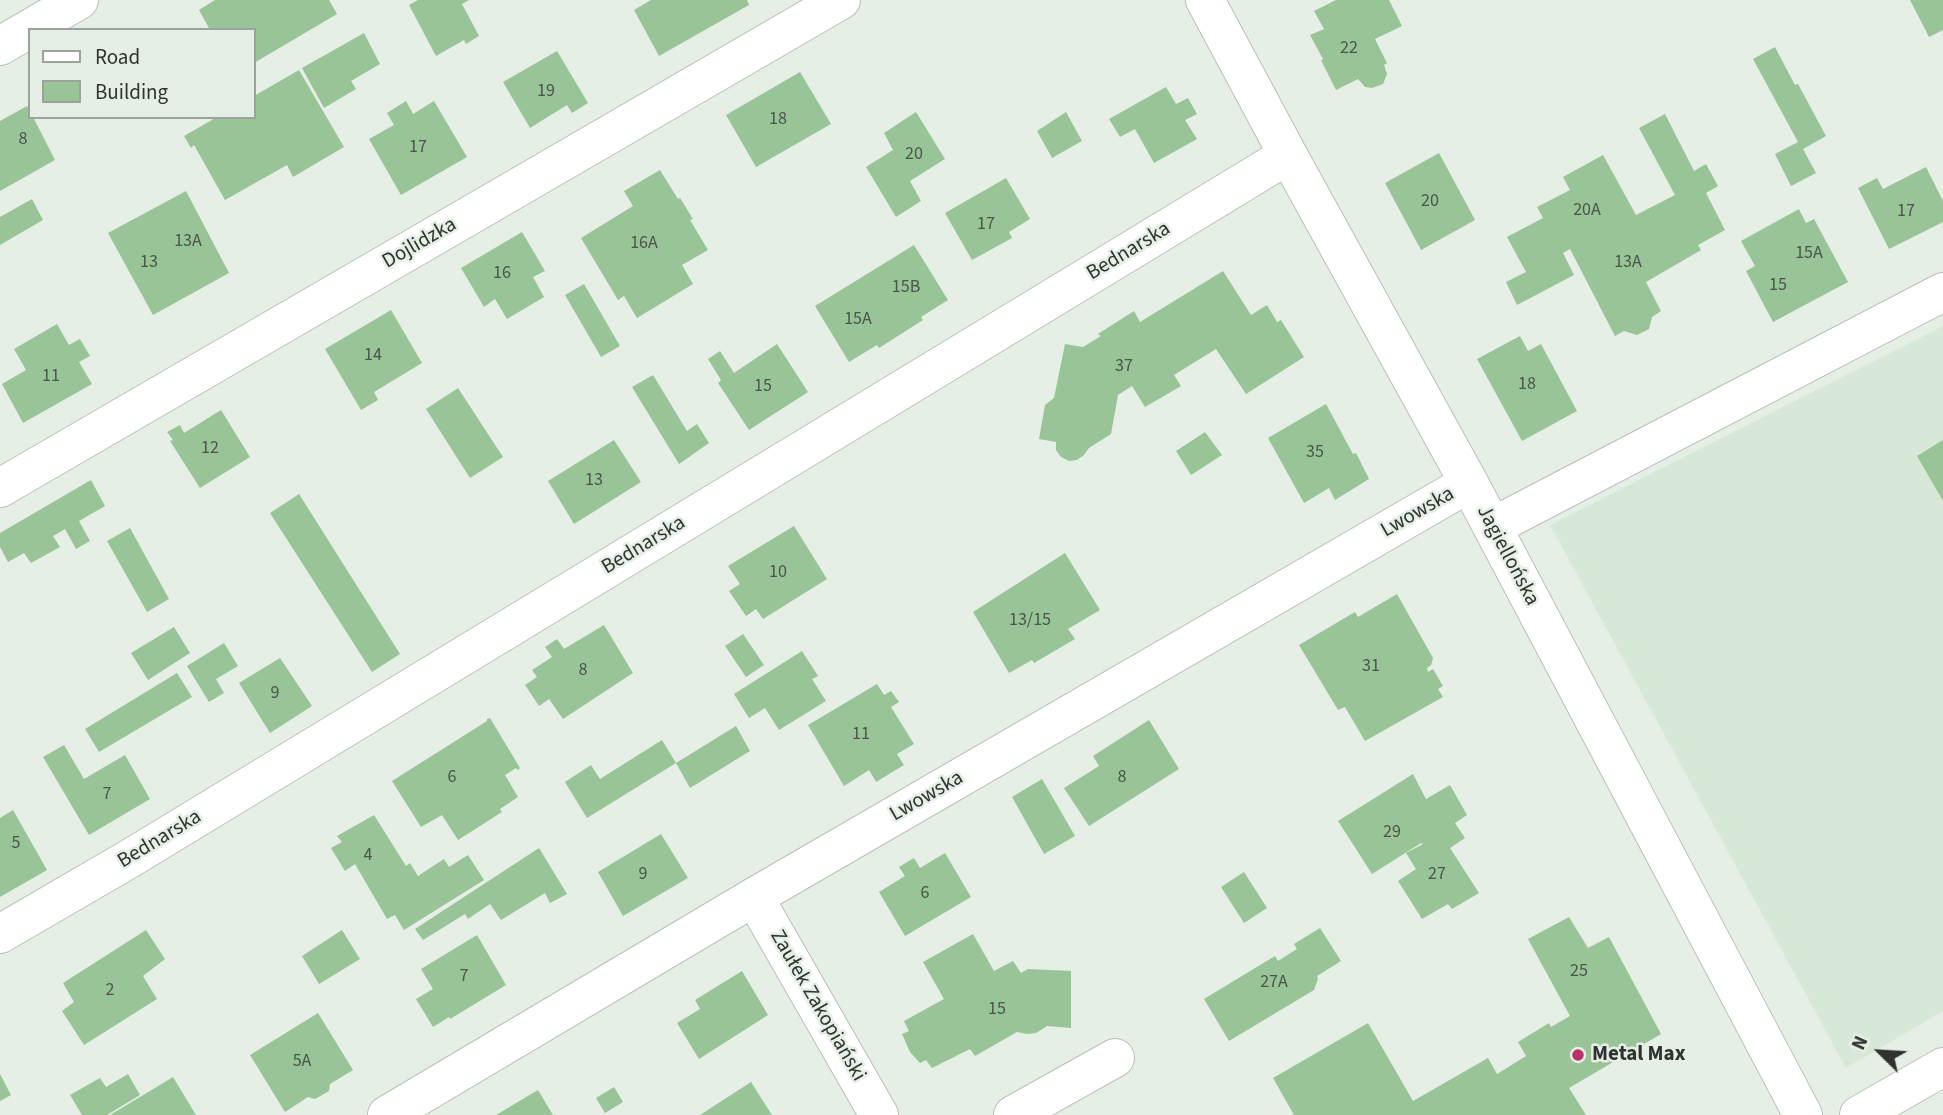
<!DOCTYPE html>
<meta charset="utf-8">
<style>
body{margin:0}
#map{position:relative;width:1943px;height:1115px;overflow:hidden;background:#e5efe5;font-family:"Source Sans 3",sans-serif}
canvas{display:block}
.legend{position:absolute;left:28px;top:28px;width:228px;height:91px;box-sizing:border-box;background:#e5efe5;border:2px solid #9ca39c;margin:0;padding:9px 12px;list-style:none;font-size:21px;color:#2f322f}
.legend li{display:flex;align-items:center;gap:14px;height:35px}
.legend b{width:35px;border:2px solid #9ca39c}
.north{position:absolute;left:1845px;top:1017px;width:70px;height:70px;-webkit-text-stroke:5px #e5efe5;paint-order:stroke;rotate:294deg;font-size:19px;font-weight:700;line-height:28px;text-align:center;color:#2f322f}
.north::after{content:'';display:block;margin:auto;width:24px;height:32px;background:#2f322f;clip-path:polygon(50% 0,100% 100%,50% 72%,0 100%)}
</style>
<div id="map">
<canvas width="1943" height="1115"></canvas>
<ul class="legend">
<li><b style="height:9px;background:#fff"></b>Road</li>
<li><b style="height:19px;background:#98c497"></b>Building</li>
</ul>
<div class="north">N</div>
</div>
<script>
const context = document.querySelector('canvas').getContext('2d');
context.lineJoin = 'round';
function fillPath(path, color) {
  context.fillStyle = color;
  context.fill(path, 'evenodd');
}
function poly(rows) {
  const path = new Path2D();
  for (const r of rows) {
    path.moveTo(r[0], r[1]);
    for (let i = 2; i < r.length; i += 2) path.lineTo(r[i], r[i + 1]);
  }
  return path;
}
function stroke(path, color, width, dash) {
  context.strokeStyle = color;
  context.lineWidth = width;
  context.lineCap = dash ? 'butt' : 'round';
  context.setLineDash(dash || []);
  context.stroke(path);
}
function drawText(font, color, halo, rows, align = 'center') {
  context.font = font + ' "Source Sans 3",sans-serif';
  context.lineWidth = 5;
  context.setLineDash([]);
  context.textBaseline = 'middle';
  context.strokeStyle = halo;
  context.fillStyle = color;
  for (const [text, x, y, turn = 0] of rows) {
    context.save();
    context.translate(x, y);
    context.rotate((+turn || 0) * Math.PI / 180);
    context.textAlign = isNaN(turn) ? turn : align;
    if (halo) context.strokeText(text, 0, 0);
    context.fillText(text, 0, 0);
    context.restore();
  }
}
fillPath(poly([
 [1943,326,1943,1011,1846,1068,1550,525]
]), '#d8e8d7');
fillPath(poly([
 [215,0,329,0,337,14,254,63,254,30,210,30,199,10],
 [418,0,469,0,462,4,479,36,466,44,464,40,436,56,409,5],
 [651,0,747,0,749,5,659,56,634,10],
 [1336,0,1389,0,1402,26,1375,39,1387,63,1384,65,1387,74,1383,84,1372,88,1365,87,1358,79,1336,90,1321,60,1323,59,1310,35,1324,29,1314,11],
 [1910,0,1943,0,1943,30,1929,37],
 [364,33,380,64,351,81,356,89,324,108,302,68],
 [1775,47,1795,85,1798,84,1826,136,1803,149,1816,173,1791,186,1775,154,1798,142,1753,59],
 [557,51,588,103,572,113,567,105,530,128,503,82],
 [299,70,344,147,293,177,287,165,225,200,194,145,191,148,184,136,217,117,254,117,254,96],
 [800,72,831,124,756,167,726,115],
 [1166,87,1176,104,1188,98,1197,114,1185,120,1197,139,1154,163,1135,129,1120,137,1109,119],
 [406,101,413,114,434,101,467,157,401,195,369,139,394,125,387,113],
 [27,106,30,111,30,117,33,117,55,160,0,191,0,121],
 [916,112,945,159,910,181,921,201,896,217,866,167,893,150,884,133],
 [1066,112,1082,141,1052,158,1037,131],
 [1665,114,1694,171,1706,164,1718,186,1706,193,1725,230,1698,245,1701,250,1646,282,1661,311,1652,317,1649,329,1637,335,1624,331,1615,336,1570,249,1563,253,1574,275,1517,305,1506,282,1526,272,1507,237,1543,218,1537,207,1570,190,1563,177,1603,155,1636,215,1675,195,1639,128],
 [1439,153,1475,220,1421,250,1385,183],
 [1926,167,1943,201,1943,222,1889,249,1858,188,1877,178,1883,189],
 [660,170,678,199,680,198,693,219,690,220,708,250,682,265,693,284,637,318,624,296,618,300,581,238,633,206,624,191],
 [1006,178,1030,219,1009,232,1012,238,972,260,945,213],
 [186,191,229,273,153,315,108,233],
 [32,199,43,220,0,245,0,217],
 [1799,209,1806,223,1814,219,1848,282,1773,322,1746,271,1755,266,1741,241],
 [522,232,545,271,533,277,544,297,507,319,495,299,484,307,461,268],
 [914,245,948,300,921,317,923,320,879,348,877,345,849,362,815,306],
 [1223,271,1251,315,1267,305,1277,322,1281,320,1304,357,1246,394,1216,349,1174,375,1181,386,1145,407,1132,386,1118,395,1111,434,1089,448,1084,455,1077,460,1069,461,1061,457,1056,450,1056,442,1039,439,1045,405,1054,398,1065,344,1083,347,1101,336,1098,334,1134,311,1140,322],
 [584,284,620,346,601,357,565,295],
 [391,310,422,363,374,392,378,400,361,410,325,349],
 [57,324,69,345,80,339,90,356,79,362,92,384,23,423,2,384,26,370,14,349],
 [1520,336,1528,351,1541,344,1577,411,1522,441,1477,359],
 [777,344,808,392,749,430,718,383,721,380,708,359,720,351,734,373],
 [653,375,687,431,697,424,709,443,679,464,632,387],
 [458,388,503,457,470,478,426,409],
 [1326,404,1353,454,1356,453,1369,479,1335,500,1329,488,1304,503,1268,438],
 [221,410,250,457,200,488,170,441,173,440,167,432,180,425,184,433],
 [1205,432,1222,455,1191,475,1176,451],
 [614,440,641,482,574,524,548,481],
 [1943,440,1943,501,1917,456],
 [91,480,105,506,79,521,90,541,76,549,65,529,53,536,60,547,31,563,24,553,8,562,0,547,0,533],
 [299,494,400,654,372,672,270,513],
 [794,526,827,579,763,619,756,609,746,616,729,591,740,584,728,566],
 [130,528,169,599,147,612,107,541],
 [1065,553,1100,610,1068,629,1075,639,1034,663,1032,660,1009,673,973,612],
 [1397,594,1433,658,1431,665,1427,668,1428,672,1433,669,1443,686,1438,689,1443,697,1365,741,1345,707,1338,710,1299,645,1355,612,1358,617],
 [604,625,633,673,563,719,549,699,539,706,525,685,537,677,532,670,552,657,545,647,557,639,564,649],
 [174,627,190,653,148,680,131,653],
 [743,634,764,665,746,677,725,646],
 [224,643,238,666,216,679,224,693,209,702,187,666],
 [802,651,818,676,812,679,826,701,779,730,765,708,749,718,734,694],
 [280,658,312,706,270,733,239,683],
 [177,673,192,697,99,752,85,729],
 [877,684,884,695,891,691,899,702,891,707,914,744,897,754,904,765,876,782,869,770,844,786,808,725],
 [490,718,520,768,518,770,516,768,505,775,518,797,500,809,502,812,458,840,442,815,421,827,392,781,487,721,487,719],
 [1149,720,1179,769,1089,826,1064,788,1099,766,1093,756],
 [736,726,750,751,690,788,676,763],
 [662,740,676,763,587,818,565,782,591,765,600,779],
 [64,745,84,779,125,755,150,799,89,835,43,757],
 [1413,774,1426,799,1450,785,1467,815,1455,823,1465,838,1450,848,1479,893,1452,909,1448,904,1422,919,1398,881,1416,869,1406,853,1423,844,1421,843,1372,874,1338,821],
 [1042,779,1075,836,1044,854,1012,797],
 [13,810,47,870,0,897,0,818],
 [374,815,406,866,410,863,418,876,444,859,449,867,468,855,484,880,404,930,395,915,387,919,355,864,345,871,331,848,342,842,337,836],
 [661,834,688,878,623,916,598,872],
 [539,848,567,894,550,903,545,893,501,920,490,904,468,919,465,914,423,940,415,929],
 [945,853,971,897,905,936,879,892,905,876,899,867,914,858,920,868],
 [1244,872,1267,908,1244,923,1221,887],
 [1569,917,1588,948,1609,937,1661,1034,1569,1088,1586,1115,1294,1115,1273,1078,1368,1023,1413,1101,1488,1058,1497,1074,1526,1056,1518,1042,1549,1023,1551,1027,1570,1016,1528,939],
 [1320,928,1341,961,1317,976,1318,979,1314,990,1229,1041,1204,999,1275,956,1278,961,1297,949,1294,944],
 [146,930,165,959,143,976,157,999,84,1045,62,1011,74,1002,63,983],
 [342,930,360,959,319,984,302,956],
 [973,934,994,971,1013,961,1021,973,1028,969,1071,971,1071,1028,1047,1026,1036,1033,1027,1034,1017,1032,975,1056,970,1049,932,1068,926,1060,920,1063,910,1052,902,1034,909,1031,904,1021,944,999,923,962],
 [477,935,506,985,450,1019,449,1017,433,1027,416,999,433,989,421,969],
 [742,971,768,1015,699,1059,677,1023,700,1009,695,1000],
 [318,1013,353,1070,330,1084,329,1091,315,1099,308,1097,285,1112,250,1055],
 [0,1074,11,1095,0,1101],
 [128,1074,140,1095,107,1115,82,1115,70,1095,100,1078,106,1087],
 [173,1077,196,1115,110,1115,135,1100],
 [751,1082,772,1115,700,1115],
 [614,1087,623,1102,605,1113,596,1098],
 [538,1090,553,1115,496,1115]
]), '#98c497');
const street = poly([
 [1205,0,1288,155,1469,483,1803,1115],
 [0,46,79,0],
 [0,488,841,0],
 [1492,527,1943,292],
 [754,897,879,1115],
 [0,934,129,859,1288,155],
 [387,1115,754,897,1469,483],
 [1013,1115,1115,1058],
 [1859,1115,1943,1067]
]);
stroke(street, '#b8c1b7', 40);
stroke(street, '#fff', 38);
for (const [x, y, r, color] of [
 [1578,1055,7,"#bb3069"]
]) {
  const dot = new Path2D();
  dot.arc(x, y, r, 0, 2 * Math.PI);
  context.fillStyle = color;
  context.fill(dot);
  stroke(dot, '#e5efe5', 2.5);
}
drawText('18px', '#495649', null, [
 ["22",1349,49],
 ["19",546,92],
 ["18",778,120],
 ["8",23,140],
 ["17",418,148],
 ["20",914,155],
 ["20",1430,202],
 ["20A",1587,211],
 ["17",1906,212],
 ["17",986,225],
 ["13A",188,242],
 ["16A",644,244],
 ["15A",1809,254],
 ["13",149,263],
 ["13A",1628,263],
 ["16",502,274],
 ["15",1778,286],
 ["15B",906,288],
 ["15A",858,320],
 ["14",373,356],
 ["37",1124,367],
 ["11",51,377],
 ["18",1527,385],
 ["15",763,387],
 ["12",210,449],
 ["35",1315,453],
 ["13",594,481],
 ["10",778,573],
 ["13/15",1030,621],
 ["31",1371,667],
 ["8",583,671],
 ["9",275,694],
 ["11",861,735],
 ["6",452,778],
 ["8",1122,778],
 ["7",107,795],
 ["29",1392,833],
 ["5",16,844],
 ["4",368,856],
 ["9",643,875],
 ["27",1437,875],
 ["6",925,894],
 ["25",1579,972],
 ["7",464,977],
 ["27A",1274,983],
 ["2",110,991],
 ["15",997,1010],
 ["5A",302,1062]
]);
drawText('21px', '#2f322f', '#e5efe5', [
 ["Dojlidzka",420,244,-30],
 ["Bednarska",1129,252,-31],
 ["Lwowska",1418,513,-30],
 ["Bednarska",644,546,-31],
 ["Jagiellońska",1507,556,62],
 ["Lwowska",927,797,-30],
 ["Bednarska",160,840,-31],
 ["Zaułek Zakopiański",817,1006,60]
]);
drawText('bold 21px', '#2f322f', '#e5efe5', [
 ["Metal Max",1592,1055]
], 'left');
</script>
